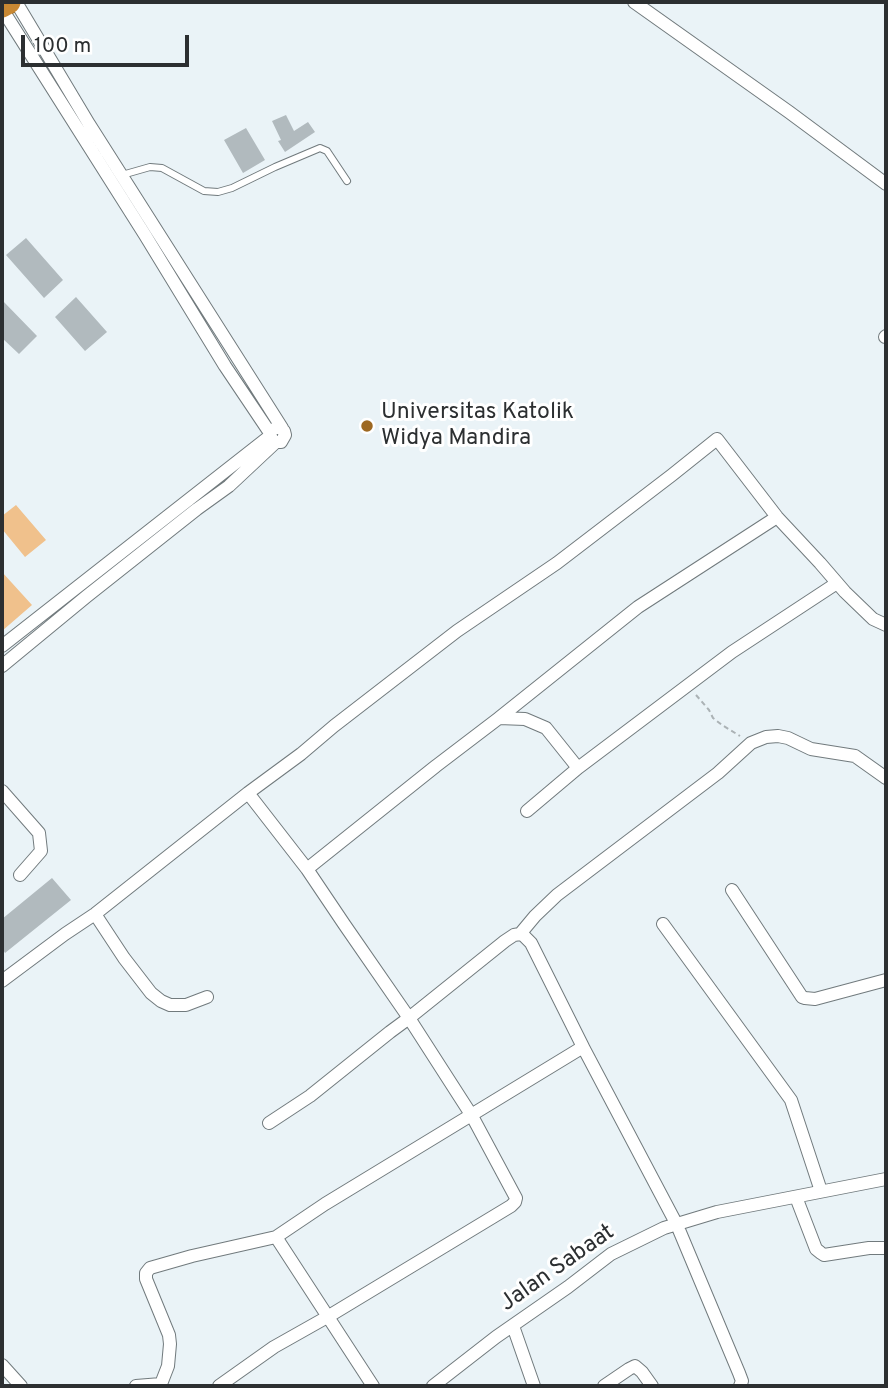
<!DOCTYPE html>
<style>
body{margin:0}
#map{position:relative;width:888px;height:1388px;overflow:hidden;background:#eaf3f7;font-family:Overpass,sans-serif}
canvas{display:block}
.frame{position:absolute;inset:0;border:4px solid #2c2f31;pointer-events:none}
.scale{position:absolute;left:21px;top:35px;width:168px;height:32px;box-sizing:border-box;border:4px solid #2c2f31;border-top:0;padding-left:9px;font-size:21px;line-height:24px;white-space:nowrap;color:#2c2f31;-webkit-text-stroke:5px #fff;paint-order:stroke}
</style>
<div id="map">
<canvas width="888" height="1388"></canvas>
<div class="frame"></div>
<div class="scale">100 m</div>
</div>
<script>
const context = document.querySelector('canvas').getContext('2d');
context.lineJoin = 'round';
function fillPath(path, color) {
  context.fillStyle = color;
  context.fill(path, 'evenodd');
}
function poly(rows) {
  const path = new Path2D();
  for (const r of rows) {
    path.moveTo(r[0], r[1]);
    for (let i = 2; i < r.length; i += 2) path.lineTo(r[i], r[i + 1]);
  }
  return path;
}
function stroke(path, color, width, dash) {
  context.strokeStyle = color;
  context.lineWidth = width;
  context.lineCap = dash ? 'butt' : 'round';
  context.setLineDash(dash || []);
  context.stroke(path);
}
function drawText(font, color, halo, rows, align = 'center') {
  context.font = font + ' Overpass,sans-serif';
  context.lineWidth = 6;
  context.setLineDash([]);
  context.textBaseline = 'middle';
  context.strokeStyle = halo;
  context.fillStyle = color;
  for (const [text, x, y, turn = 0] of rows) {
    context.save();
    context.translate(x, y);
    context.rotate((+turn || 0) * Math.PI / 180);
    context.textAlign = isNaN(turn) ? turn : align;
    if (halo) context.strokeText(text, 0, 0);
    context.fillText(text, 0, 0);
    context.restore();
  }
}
fillPath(poly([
 [16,505,46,540,25,557,2,529,2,516],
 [2,572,32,605,2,631]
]), '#f0c18c');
fillPath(poly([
 [286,115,294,131,308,122,315,132,285,152,278,141,281,140,272,121],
 [246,128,265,160,243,173,224,140],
 [26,238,63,280,44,298,6,255],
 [76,297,107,332,85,351,55,317],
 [2,300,37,336,19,354,2,338],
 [52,878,71,900,5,953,2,948,2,919]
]), '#b1babe');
const lane = poly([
 [122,175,150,167,162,168,204,191,218,192,232,188,275,167,320,148,327,151,347,181]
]);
const street = poly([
 [16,2,89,124,282,428],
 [634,2,789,112,886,184],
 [2,9,145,235,225,366,270,433,272,440,276,442,281,442,285,435,284,431,278,427,272,430,270,433],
 [885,337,886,336],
 [2,646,270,436],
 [2,666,87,596,197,509,229,486,276,442],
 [499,718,638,607,777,517],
 [2,791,39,833,41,851,20,875],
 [248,793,307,869,344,924,409,1018,505,941,514,935,520,934,524,936,531,943,583,1047],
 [527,811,578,768],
 [307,869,436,766,499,718,525,719,546,728,578,768,732,652,837,583],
 [732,890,802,997,805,998,815,999,886,980],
 [95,914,124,958,151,993,161,1001,170,1005,186,1005,207,997],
 [663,924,791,1100,821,1191],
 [520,934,535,916,557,895,718,773,751,743,766,737,778,736,788,738,811,749,855,756,886,778],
 [2,981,65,934,95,914,248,793,301,754,334,726,457,631,557,563,672,475,717,439,777,517,820,563,845,592,873,619,886,625],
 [796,1197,816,1249,821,1253,824,1255,869,1248,886,1248],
 [276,1237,373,1386],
 [513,1326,534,1386],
 [2,1365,21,1386],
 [136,1386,161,1384,168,1366,170,1344,169,1335,146,1279,146,1273,150,1268,192,1256,276,1237,325,1204,583,1047,677,1225,739,1373,742,1381,740,1386],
 [219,1386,274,1347,329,1316,511,1206,515,1202,516,1198,472,1116,409,1018,390,1032,310,1096,269,1123],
 [433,1386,496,1337,568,1287,611,1254,664,1228,717,1212,886,1179],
 [604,1386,629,1369,635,1366,642,1372,652,1386]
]);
const highway = poly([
 [2,6,9,2]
]);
stroke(lane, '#717a7d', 8);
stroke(street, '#717a7d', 14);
stroke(highway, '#916932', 24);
stroke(poly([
 [696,695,709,710,713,718,722,725,740,736]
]), '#abb2b5', 2, [5, 3.5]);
stroke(lane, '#fff', 6);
stroke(street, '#fff', 12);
stroke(highway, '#c88833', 23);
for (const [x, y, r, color] of [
 [367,426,7,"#9d6821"]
]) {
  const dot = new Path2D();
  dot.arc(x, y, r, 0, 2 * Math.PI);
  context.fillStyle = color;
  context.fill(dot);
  stroke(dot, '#fff', 2.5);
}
drawText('23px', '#2c2f31', '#fff', [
 ["Universitas Katolik",381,413],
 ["Widya Mandira",381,439]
], 'left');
drawText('23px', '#2c2f31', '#fff', [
 ["Jalan Sabaat",558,1269,-35]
]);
</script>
